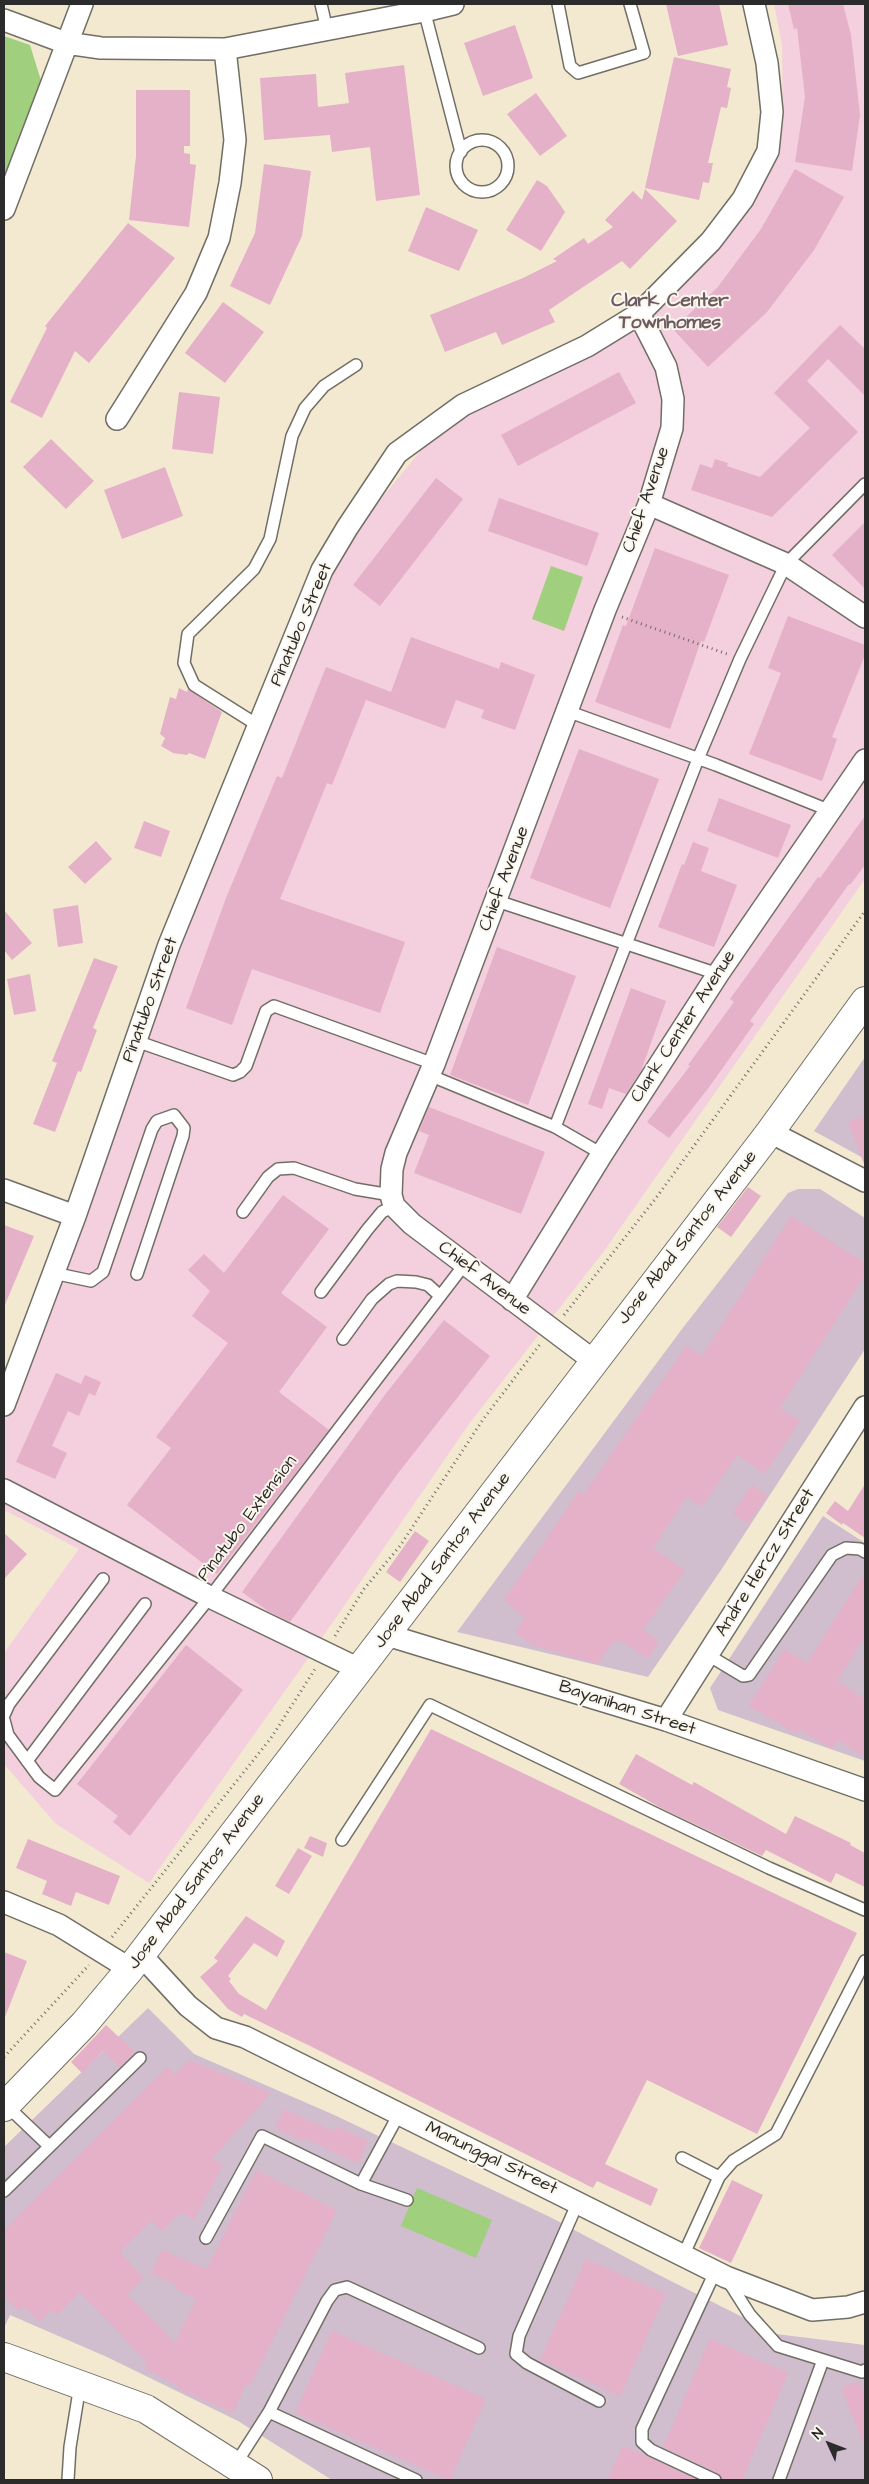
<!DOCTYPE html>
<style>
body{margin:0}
#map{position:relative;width:869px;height:2484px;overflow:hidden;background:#f3e9d1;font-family:"Architects Daughter",sans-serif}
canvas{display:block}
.frame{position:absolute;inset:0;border:5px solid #2b2b2b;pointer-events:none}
.north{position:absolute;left:804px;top:2419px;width:50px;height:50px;-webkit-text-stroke:4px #fbf7ec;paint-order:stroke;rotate:313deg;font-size:14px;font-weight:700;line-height:20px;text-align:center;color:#2b2b2b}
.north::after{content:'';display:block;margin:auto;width:18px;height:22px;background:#2b2b2b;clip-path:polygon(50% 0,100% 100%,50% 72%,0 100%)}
</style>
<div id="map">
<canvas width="869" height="2484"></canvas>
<div class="frame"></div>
<div class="north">N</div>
</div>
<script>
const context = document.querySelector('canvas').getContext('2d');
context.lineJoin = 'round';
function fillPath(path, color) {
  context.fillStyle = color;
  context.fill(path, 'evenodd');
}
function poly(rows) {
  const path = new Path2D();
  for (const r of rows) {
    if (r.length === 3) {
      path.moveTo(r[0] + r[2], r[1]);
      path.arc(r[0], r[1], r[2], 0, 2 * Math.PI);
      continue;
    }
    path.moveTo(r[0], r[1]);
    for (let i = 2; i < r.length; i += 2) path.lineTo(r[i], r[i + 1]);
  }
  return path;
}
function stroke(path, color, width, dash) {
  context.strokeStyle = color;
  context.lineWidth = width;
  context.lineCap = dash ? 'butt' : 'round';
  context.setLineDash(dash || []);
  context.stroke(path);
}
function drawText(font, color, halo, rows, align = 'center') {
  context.font = font + ' "Architects Daughter",sans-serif';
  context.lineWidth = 4;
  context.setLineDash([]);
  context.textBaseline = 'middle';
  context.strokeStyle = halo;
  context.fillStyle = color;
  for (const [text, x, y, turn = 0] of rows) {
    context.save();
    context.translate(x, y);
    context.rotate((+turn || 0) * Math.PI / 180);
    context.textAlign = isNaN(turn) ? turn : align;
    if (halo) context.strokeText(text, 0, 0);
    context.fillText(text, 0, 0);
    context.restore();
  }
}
fillPath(poly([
 [774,4,865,4,865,879,604,1251,469,1424,304,1664,149,1883,56,1824,4,1764,4,1653,79,1549,4,1510,4,1422,209,872,326,581,376,505,423,448,487,403,610,342,738,223,783,125,782,45]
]), '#f4cfde');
fillPath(poly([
 [865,1057,865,1159,814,1131],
 [798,1189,820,1189,865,1218,865,1349,721,1570,648,1677,457,1632,682,1329,788,1193],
 [823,1516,865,1543,865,1761,718,1710,710,1688],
 [148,2008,194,2054,332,2114,550,2217,659,2275,776,2334,865,2345,865,2480,332,2480,238,2421,107,2357,10,2315,4,2328,4,2147]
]), '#d0bdce');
fillPath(poly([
 [4,36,30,45,43,87,14,163,4,174],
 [551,566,583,577,564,631,532,619],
 [417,2188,492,2220,476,2258,401,2226]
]), '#a0cf7d');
fillPath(poly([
 [666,4,719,4,728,45,678,56],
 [788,4,843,4,851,35,860,115,852,171,795,162,805,97,797,28,794,29],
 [515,25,533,78,483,96,464,43],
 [674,57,731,69,727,87,731,88,727,108,721,107,708,163,713,163,709,183,703,182,699,200,645,188],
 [404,65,420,195,376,201,370,147,332,152,330,135,264,140,260,78,316,74,318,107,349,103,345,73],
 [136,90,190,90,190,146,184,146,184,153,190,154,190,164,196,165,189,227,129,220,136,156],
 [536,93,567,136,540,156,507,114],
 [264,164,311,171,302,236,270,305,230,286,255,233],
 [795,169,844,197,814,250,767,312,708,367,673,329,717,288,761,229],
 [537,180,547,186,565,212,541,251,506,230],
 [645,189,677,221,630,269,622,261,549,310,555,322,502,345,496,332,445,352,430,315,523,278,557,261,553,259,584,238,588,244,613,227,605,220,633,191,642,200],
 [426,207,478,230,459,271,408,251],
 [128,223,175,258,89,363,75,351,42,418,10,402,47,328,45,326],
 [223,302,264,332,225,383,185,353],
 [840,325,865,349,865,396,828,359,807,381,858,432,772,517,691,490,700,464,712,468,715,459,728,463,727,466,760,477,810,428,774,393],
 [619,372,636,403,518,466,501,435],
 [179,392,220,397,213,454,172,449],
 [51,439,94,481,66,509,23,467],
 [165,467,183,516,122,539,104,490],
 [436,478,463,499,380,606,353,585],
 [499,498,599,533,587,566,488,531],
 [865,522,865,589,832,555],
 [655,548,729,575,704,642,701,641,670,729,595,702,623,625,626,626],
 [788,616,865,645,865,655,832,737,837,739,822,781,749,754,781,673,768,668],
 [411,637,499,669,501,662,535,675,515,730,481,718,484,710,456,700,445,729,366,700,332,785,327,783,280,899,405,942,380,1013,252,969,232,1025,186,1008,226,898,277,776,282,778,326,667,391,692],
 [179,688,187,692,188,689,222,712,205,759,189,753,187,755,173,753,161,746,165,738,160,734,170,697,176,699],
 [579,749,659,779,610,908,530,878],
 [719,798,791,825,778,858,707,831],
 [865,816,865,865,850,885,849,884,750,1021,754,1024,707,1090,669,1138,647,1122,690,1066,688,1065,734,1002,730,999,818,877,820,878],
 [144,821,170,831,161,857,134,848],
 [96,841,112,859,85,884,68,867],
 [693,842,709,848,701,871,737,885,714,947,658,927,682,864,684,865],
 [78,905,83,943,58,947,53,909],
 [4,910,32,943,12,960,4,950],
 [497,947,576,976,528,1105,450,1075],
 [94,958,118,966,93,1028,97,1030,81,1072,78,1071,55,1132,33,1124,57,1063,52,1061],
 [30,974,36,1011,14,1015,7,979],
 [631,988,666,1001,641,1071,626,1094,609,1088,602,1109,588,1104],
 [429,1107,545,1152,521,1214,414,1173,429,1135,419,1131],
 [865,1116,865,1164,864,1164,848,1122],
 [748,1187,761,1196,731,1237,717,1227],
 [283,1195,329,1229,281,1293,327,1327,279,1392,329,1430,217,1574,127,1505,171,1448,156,1437,228,1343,192,1316,210,1291,188,1270,204,1254,224,1273],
 [791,1216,865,1263,865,1275,780,1408,800,1421,765,1474,737,1455,702,1507,687,1497,653,1548,685,1570,643,1630,659,1641,648,1658,619,1640,618,1643,614,1640,598,1664,532,1645,515,1632,525,1618,504,1600,579,1491,584,1494,686,1346,702,1356],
 [4,1225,34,1236,4,1307],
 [444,1320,490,1356,399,1472,290,1622,268,1611,242,1592,384,1396],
 [56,1373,81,1384,85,1375,101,1382,95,1396,89,1393,79,1416,68,1411,52,1446,67,1453,55,1479,16,1462],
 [865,1484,865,1538,843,1523,842,1525,826,1513,835,1501,848,1511],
 [752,1485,767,1496,748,1524,733,1514],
 [415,1531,429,1541,400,1582,386,1572],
 [4,1533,27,1554,4,1579],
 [865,1572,865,1637,837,1681,865,1699,865,1757,837,1740,832,1749,800,1730,797,1734,749,1706,784,1649,807,1663],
 [186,1645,243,1690,130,1836,113,1822,118,1816,77,1784],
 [431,1729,857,1933,757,2134,647,2080,605,2164,658,2189,651,2206,597,2181,593,2188,312,2047,244,2014,242,2017,228,2009,200,1977,218,1961,214,1958,246,1916,285,1941,277,1957,254,1943,228,1976,231,1979,229,1981,239,1994,266,2010],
 [636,1754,692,1785,694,1782,786,1834,795,1816,851,1843,850,1845,865,1853,865,1887,836,1873,831,1883,766,1850,762,1856,661,1808,619,1784],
 [310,1836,327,1843,323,1857,304,1848],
 [28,1839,120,1876,109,1905,76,1892,71,1906,42,1894,47,1881,16,1868],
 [298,1848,312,1856,289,1894,275,1886],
 [4,1952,27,1961,5,2017,4,2017],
 [106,2025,135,2052,120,2067,103,2051,82,2073,71,2062],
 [189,2060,271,2093,212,2159,223,2165,194,2220,181,2212,162,2231,151,2221,120,2252,144,2278,127,2294,175,2343,196,2299,176,2289,178,2286,151,2273,162,2250,207,2269,256,2170,337,2210,250,2386,246,2384,233,2413,179,2389,180,2387,144,2368,147,2362,80,2292,57,2315,51,2310,40,2322,24,2306,19,2311,4,2296,4,2231,167,2067,175,2074],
 [284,2109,333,2131,336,2126,368,2141,358,2163,304,2138,303,2141,275,2128],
 [732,2180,763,2195,731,2263,699,2248],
 [586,2259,666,2294,620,2396,540,2360],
 [332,2331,486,2399,450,2480,295,2413],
 [710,2339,788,2373,742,2480,722,2480,718,2473,663,2447],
 [859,2381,865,2397,865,2447,841,2388],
 [623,2446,657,2461,698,2480,607,2480]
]), '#e5b1c8');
const lane = poly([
 [321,4,327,30],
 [558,4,570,66,578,73,644,53,630,4],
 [423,6,461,152],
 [482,166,26],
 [567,711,716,765,831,811],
 [259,726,194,685,184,663,188,634,254,569,270,539,292,436,305,408,324,386,356,365],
 [497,901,718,974],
 [136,1041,233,1075,240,1072,246,1066,266,1011,274,1006,434,1064],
 [429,1075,555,1127,602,1154],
 [555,1127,698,759,740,659,786,564,865,484],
 [243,1212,268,1177,278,1169,294,1168,355,1189,391,1195],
 [53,1273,91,1281,103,1272,152,1129,157,1121,174,1115,184,1128,183,1136,137,1274],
 [321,1292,367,1230,382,1212,394,1206],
 [343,1339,372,1299,389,1284,397,1281,416,1282,428,1285,440,1296],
 [708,1655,743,1676,749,1675,832,1555,846,1548,860,1549,865,1552],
 [4,1715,9,1704,103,1579],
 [4,1720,8,1735,39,1777,55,1790,210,1597,464,1265],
 [27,1761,145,1604],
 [342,1840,430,1705,769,1868,865,1910],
 [6,2105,49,2146],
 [399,2114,361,2184,407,2200],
 [682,2158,719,2177],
 [4,2191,140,2058],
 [578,2202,519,2336,516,2354,527,2363,599,2401],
 [206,2238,262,2136,361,2184],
 [683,2256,719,2177,733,2161,776,2134,865,1961],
 [727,2279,750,2315,778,2346,862,2372,865,2370],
 [269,2412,416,2480],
 [235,2465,269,2412,327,2301,335,2290,347,2287,479,2348],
 [68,2480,70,2447,80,2385],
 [715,2480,651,2450,642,2442,642,2429,715,2272],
 [779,2480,823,2360]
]);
const street = poly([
 [4,20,66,43,101,48,225,49,424,11,453,4],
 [4,209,82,4],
 [117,419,196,293,219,238,230,183,235,140,225,49],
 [649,504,786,564,865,617],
 [770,1132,865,1181],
 [4,1190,75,1216],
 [512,1300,602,1154,718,974,865,760],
 [594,1361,412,1224,394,1206,391,1195,392,1169,396,1153,434,1064,605,610,649,504,672,428,673,399,666,367,639,314],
 [4,1405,75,1216,169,945,322,570,347,528,397,453,463,405,587,346,639,314,711,241,743,199,768,151,772,112,767,63,754,4],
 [4,1490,210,1597,361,1670],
 [387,1635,666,1720,865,1790],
 [666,1720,865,1407],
 [4,1902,59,1925,130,1969],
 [141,1955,188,2006,216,2028,245,2037,726,2277,812,2310,848,2307,865,2302]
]);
const secondary = poly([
 [4,2107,84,2024,130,1969,770,1132,865,1001],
 [4,2357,146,2409,258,2480]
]);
stroke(lane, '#716e65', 14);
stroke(street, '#716e65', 24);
stroke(secondary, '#716e65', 30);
stroke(poly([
 [622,617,727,654],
 [564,1315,656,1198,865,911],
 [335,1636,364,1589,400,1546,482,1421,541,1343],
 [112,1937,271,1738,315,1669],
 [4,2057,89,1965]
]), '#716e65', 3, [1, 4]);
stroke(lane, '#fff', 11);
stroke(street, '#fff', 21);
stroke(secondary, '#fff', 28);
drawText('18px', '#2b2b2b', '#fbf7ec', [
 ["Chief Avenue",647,500,-71],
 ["Pinatubo Street",302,625,-67],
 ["Chief Avenue",505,879,-69],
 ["Pinatubo Street",151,1000,-70],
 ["Clark Center Avenue",684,1027,-57],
 ["Jose Abad Santos Avenue",688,1238,-52],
 ["Chief Avenue",484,1279,37],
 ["Pinatubo Extension",248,1519,-53],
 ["Jose Abad Santos Avenue",443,1561,-53],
 ["Andre Hercz Street",766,1563,-58],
 ["Bayanihan Street",627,1709,18],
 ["Jose Abad Santos Avenue",197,1882,-53],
 ["Manunggal Street",491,2159,26]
]);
drawText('bold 19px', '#6c5a62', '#fbf7ec', [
 ["Clark Center",670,302],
 ["Townhomes",670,324]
]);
</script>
